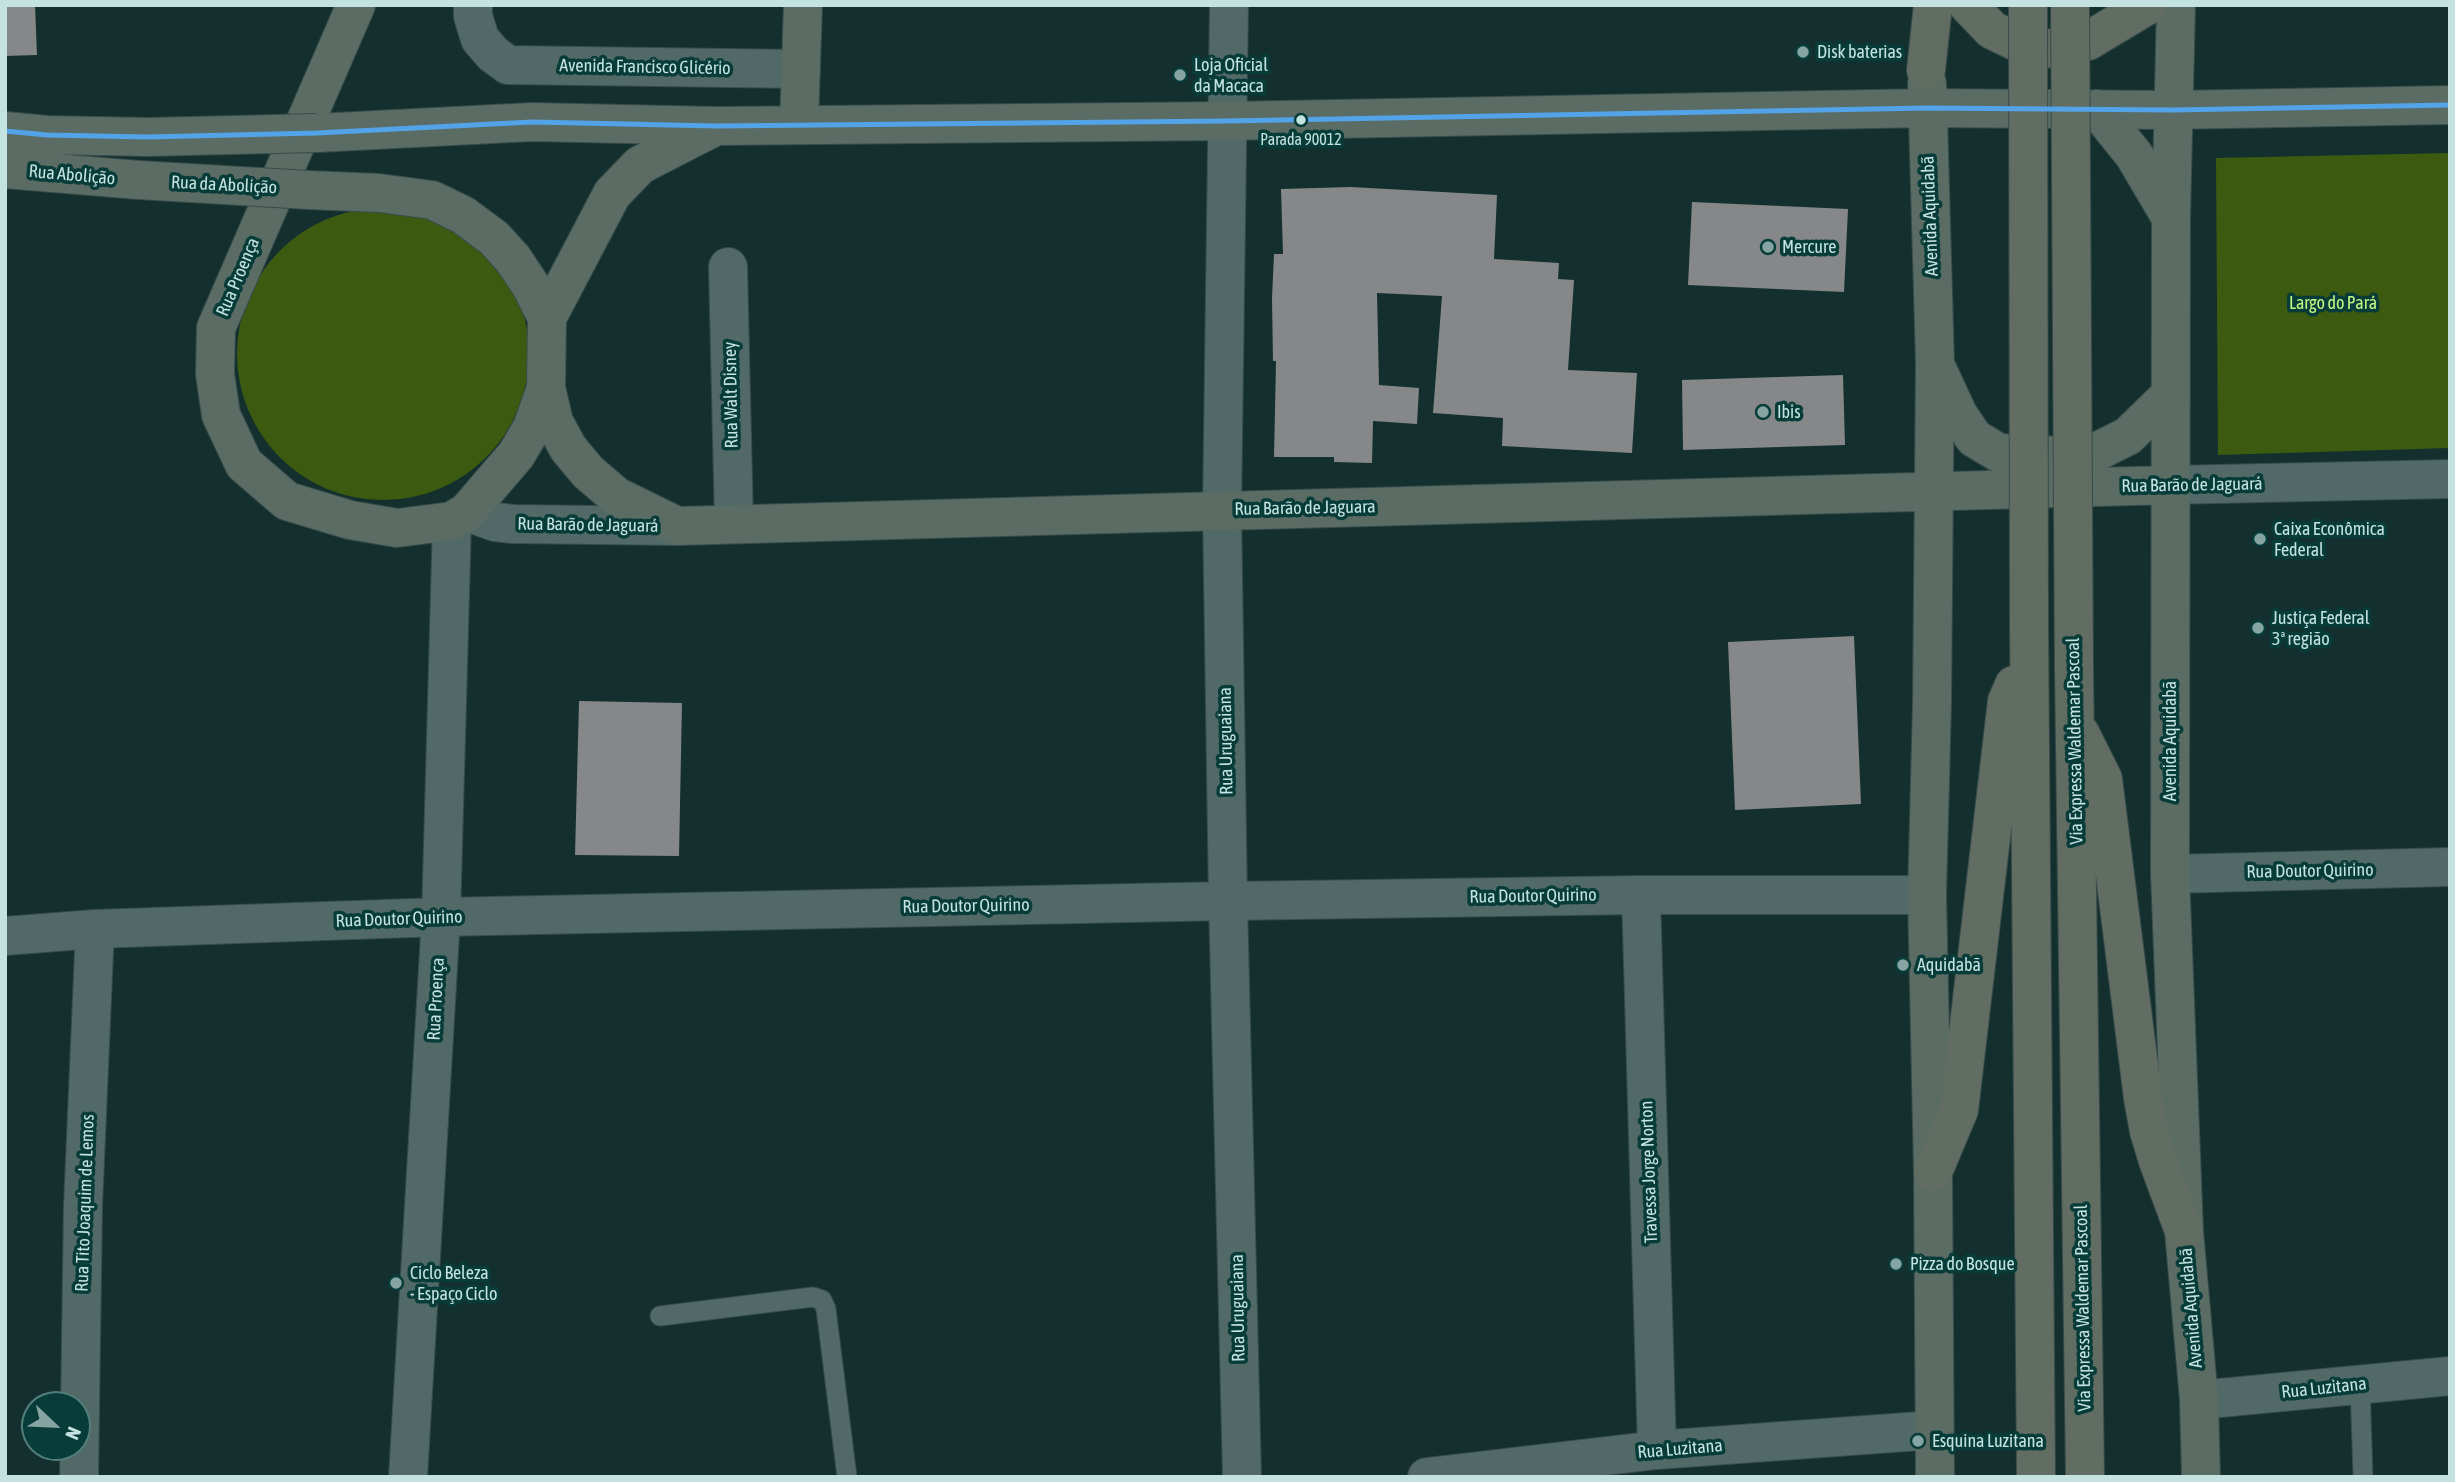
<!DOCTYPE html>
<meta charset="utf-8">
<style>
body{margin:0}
#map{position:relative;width:2455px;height:1482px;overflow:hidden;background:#13302e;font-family:"Asap Condensed",sans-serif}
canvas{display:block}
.frame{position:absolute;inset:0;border:7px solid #c4e3e0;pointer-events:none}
.north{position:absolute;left:21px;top:1391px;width:70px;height:70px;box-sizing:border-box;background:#073c39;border:2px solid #537f7c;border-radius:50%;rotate:113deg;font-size:19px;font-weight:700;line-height:28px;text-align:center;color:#c4e3e0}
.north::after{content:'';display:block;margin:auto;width:24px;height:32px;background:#86a4a2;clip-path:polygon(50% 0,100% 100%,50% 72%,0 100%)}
</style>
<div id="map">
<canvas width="2455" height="1482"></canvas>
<div class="frame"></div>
<div class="north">N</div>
</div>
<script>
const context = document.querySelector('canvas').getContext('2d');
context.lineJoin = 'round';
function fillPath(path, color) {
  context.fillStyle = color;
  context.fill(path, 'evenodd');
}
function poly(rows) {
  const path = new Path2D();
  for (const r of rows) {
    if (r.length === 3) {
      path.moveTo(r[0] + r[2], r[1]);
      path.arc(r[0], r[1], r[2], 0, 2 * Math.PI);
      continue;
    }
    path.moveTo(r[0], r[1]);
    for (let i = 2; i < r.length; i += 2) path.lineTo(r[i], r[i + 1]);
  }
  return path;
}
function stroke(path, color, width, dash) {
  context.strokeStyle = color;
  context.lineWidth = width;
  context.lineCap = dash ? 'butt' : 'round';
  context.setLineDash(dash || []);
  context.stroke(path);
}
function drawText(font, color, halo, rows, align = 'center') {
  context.font = font + ' "Asap Condensed",sans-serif';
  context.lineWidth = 7;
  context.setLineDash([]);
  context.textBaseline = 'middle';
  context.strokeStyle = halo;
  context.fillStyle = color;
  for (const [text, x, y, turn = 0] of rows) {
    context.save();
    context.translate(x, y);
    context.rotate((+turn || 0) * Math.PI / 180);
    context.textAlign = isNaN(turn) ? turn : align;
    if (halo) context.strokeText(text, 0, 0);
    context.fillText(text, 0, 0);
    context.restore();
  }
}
fillPath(poly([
 [2450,153,2450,448,2218,455,2216,158],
 [383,354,146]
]), '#3c5b10');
fillPath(poly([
 [5,5,35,5,37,55,5,56],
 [1351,187,1497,195,1494,259,1559,263,1558,279,1574,280,1568,370,1637,373,1632,453,1502,446,1503,418,1433,413,1442,296,1377,293,1379,385,1419,388,1417,424,1373,421,1372,463,1334,462,1334,457,1274,457,1276,361,1273,361,1272,298,1274,254,1283,254,1281,189],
 [1692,202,1848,209,1844,292,1688,285],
 [1843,375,1845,445,1683,450,1682,380],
 [1854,636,1861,804,1735,810,1728,642],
 [579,701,682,703,679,856,575,855]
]), '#868788');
const lane = poly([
 [660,1316,813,1297,822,1300,826,1309,847,1477],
 [2360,1384,2363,1477]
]);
const street = poly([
 [473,5,473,16,480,39,493,54,508,65,801,69],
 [728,267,734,523],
 [467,512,495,522,513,524,677,526],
 [1641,895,1657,1450],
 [2199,1400,2450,1376],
 [79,1477,83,1206,95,929],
 [1427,1477,1657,1450,1934,1430]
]);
const secondary = poly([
 [1229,5,1222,510,1228,901,1242,1477],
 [2170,485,2450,479],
 [2170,874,2450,867],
 [5,936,95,929,441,917,1228,901,1641,895,1927,895],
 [408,1477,441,917,452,521]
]);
const primary = poly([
 [356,5,216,328,215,374,221,415,244,464,287,501,350,520,397,528,452,521,467,512,516,455,532,428,546,388],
 [2176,5,2171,218,2170,874,2184,1231,2199,1400,2201,1477],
 [1927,83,1935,363,1932,704,1927,895,1933,1172,1935,1477],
 [2097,109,2134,155,2170,216],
 [799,123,803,5],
 [714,127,640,165,612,194,547,318,546,388,554,422,568,448,588,472,616,496,677,526,2170,485],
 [5,131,47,135,148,137],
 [317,133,532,122,717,126,1226,121,1927,108,2172,110,2450,105],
 [5,169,139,180],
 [309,190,379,193,432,200,463,215,494,238,513,259,531,286,547,318],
 [1938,371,1958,414,1974,438,1999,453,2086,457,2128,436,2170,395]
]);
const highway = poly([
 [1968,5,1992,30,2023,45,2054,49,2088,41,2148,5],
 [1926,70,1933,5],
 [2029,625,2036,1477],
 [2074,670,2085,1477],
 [2080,733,2103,779,2143,1098,2149,1131,2158,1161,2184,1231],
 [1933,1172,1959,1110,2007,701,2014,685]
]);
stroke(lane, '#374c4b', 21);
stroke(street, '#374c4b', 40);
stroke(secondary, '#374c4b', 40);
stroke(primary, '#374c4b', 40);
stroke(highway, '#374c4b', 40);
stroke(lane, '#516967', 19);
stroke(street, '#516967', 38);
stroke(secondary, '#516967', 38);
stroke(primary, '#5a6c64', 38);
stroke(highway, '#616c62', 38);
const primaryBridge = poly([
 [148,137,317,133],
 [139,180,309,190]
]);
const highwayBridge = poly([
 [2028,5,2029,625],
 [2070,5,2074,670]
]);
stroke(primaryBridge, '#374c4b', 40, []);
stroke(highwayBridge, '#374c4b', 40, []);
stroke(primaryBridge, '#5a6c64', 38);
stroke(highwayBridge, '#616c62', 38);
stroke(poly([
 [5,131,47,135,148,137,317,133,532,122,717,126,1226,121,1927,108,2172,110,2450,105]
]), '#53a3e8', 5);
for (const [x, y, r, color] of [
 [1803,52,7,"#86a4a2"],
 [1180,75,7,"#86a4a2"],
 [1301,120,6,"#c4e3e0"],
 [1768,247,7,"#86a4a2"],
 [1763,412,7,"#86a4a2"],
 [2260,539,7,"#86a4a2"],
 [2258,628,7,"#86a4a2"],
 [1903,965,7,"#86a4a2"],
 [1896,1264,7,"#86a4a2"],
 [396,1283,7,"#86a4a2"],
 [1918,1441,7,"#86a4a2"]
]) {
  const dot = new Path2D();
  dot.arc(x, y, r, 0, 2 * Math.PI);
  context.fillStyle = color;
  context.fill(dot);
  stroke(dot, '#073c39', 2.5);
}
drawText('16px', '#c4e3e0', '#073c39', [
 ["Parada 90012",1301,140]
]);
drawText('18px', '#c4e3e0', '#073c39', [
 ["Disk baterias",1817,52],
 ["Loja Oficial",1194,65],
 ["da Macaca",1194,86],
 ["Mercure",1782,247],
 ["Ibis",1777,412],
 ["Caixa Econômica",2274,529],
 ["Federal",2274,550],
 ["Justiça Federal",2272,618],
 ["3ª região",2272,639],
 ["Aquidabã",1917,965],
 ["Pizza do Bosque",1910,1264],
 ["Ciclo Beleza",410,1273],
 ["- Espaço Ciclo",410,1294],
 ["Esquina Luzitana",1932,1441]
], 'left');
drawText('18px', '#c4e3e0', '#073c39', [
 ["Avenida Francisco Glicério",645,67,1],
 ["Rua Abolição",72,175,5],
 ["Rua da Abolição",224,185,3],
 ["Avenida Aquidabã",1930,216,-92],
 ["Rua Proença",238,277,-67],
 ["Rua Walt Disney",731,395,-91],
 ["Rua Barão de Jaguará",2192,485,-1],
 ["Rua Barão de Jaguara",1305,508,-1],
 ["Rua Barão de Jaguará",588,525,1],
 ["Rua Uruguaiana",1226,741,-91],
 ["Via Expressa Waldemar Pascoal",2075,741,-91],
 ["Avenida Aquidabã",2170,741,-90],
 ["Rua Doutor Quirino",2310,871,-1],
 ["Rua Doutor Quirino",1533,896,-1],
 ["Rua Doutor Quirino",966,906,-1],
 ["Rua Doutor Quirino",399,919,-2],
 ["Rua Proença",436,999,-87],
 ["Travessa Jorge Norton",1649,1172,-92],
 ["Rua Tito Joaquim de Lemos",85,1203,-88],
 ["Rua Uruguaiana",1238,1308,-91],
 ["Via Expressa Waldemar Pascoal",2083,1308,-91],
 ["Avenida Aquidabã",2191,1308,-95],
 ["Rua Luzitana",2324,1388,-6],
 ["Rua Luzitana",1680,1449,-5]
]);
drawText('18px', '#c2f685', '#073c39', [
 ["Largo do Pará",2333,303]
]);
</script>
